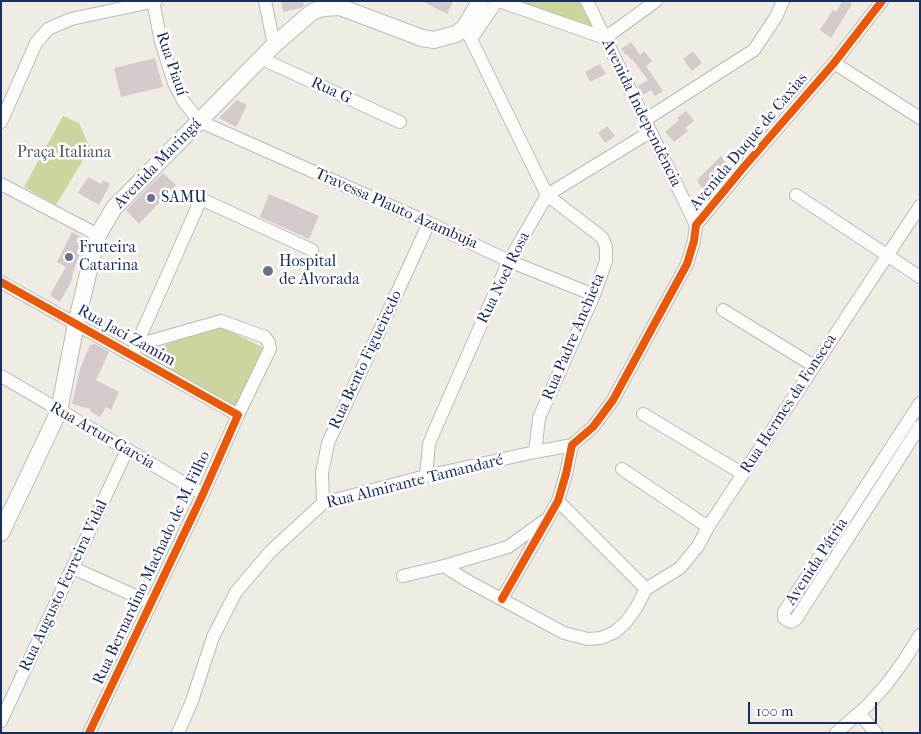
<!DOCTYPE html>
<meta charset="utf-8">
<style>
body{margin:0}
#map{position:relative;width:921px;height:734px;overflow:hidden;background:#efece3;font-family:"IM FELL French Canon",serif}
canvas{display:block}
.frame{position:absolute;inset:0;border:2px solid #1b2f5e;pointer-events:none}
.scale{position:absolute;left:748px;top:702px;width:129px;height:22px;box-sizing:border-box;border:2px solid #1b2f5e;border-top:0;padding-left:6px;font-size:15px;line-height:18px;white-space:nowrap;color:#1b2f5e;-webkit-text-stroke:4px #fff;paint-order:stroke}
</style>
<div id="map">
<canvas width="921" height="734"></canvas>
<div class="frame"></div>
<div class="scale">100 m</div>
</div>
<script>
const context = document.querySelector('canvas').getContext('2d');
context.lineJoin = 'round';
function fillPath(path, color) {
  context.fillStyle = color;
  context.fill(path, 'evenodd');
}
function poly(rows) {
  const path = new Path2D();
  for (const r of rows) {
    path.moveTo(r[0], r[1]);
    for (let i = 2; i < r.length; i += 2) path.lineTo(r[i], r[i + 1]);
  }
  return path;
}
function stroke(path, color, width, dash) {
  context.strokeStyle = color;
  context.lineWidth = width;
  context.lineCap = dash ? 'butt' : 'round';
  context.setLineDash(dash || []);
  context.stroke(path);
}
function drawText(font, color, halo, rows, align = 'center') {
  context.font = font + ' "IM FELL French Canon",serif';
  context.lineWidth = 5;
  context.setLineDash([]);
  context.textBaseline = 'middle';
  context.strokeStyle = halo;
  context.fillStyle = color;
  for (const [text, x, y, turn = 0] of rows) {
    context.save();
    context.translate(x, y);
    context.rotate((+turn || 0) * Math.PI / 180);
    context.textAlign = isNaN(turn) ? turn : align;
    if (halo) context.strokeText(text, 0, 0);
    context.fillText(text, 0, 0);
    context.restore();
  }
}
fillPath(poly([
 [506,1,579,1,592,26],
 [63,116,79,123,90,148,56,205,24,187],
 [218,325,264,348,235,410,139,355]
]), '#cdd49d');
fillPath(poly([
 [281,1,303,1,304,6,301,8,283,12],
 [422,1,453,1,447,14],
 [842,1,848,1,852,4,831,38,820,30,833,10,836,12],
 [631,42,640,55,644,51,652,61,646,66,663,91,655,96,651,90,643,95,638,86,648,80,632,59,631,60,627,54,626,55,621,49],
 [693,51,702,63,692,71,683,59],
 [155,58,163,87,121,97,114,68],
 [600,64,606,74,590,82,585,72],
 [237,100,247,105,236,127,219,118],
 [686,111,694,121,685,128,688,131,674,142,665,132,679,120,677,118],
 [607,126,615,136,605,143,598,133],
 [721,156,729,168,706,195,697,180],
 [163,173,176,185,139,224,126,210],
 [88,177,101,184,103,180,110,184,99,205,78,193],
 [269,194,319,216,309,239,260,217],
 [72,232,85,239,74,269,71,282,60,302,50,295,66,267,57,262],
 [95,344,109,352,96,380,119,392,111,410,106,407,100,417,90,411,91,409,72,404,80,369,90,345]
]), '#d4cacb');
const minor = poly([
 [153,1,161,42,174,83,184,102,199,121,429,223,509,261,594,295],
 [265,1,274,45],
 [499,1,605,38,656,1],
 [587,1,696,225],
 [465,27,547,195,599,235,603,239,606,247,606,261,594,295,539,418,535,452],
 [471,39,497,1],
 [262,59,400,122],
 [834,63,920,118],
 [645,120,754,50,776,17,783,1],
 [1,122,36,43,48,29,71,19,156,1],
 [1,184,98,235],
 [796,195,920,277],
 [1,282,238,415],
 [723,310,814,366],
 [132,355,201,199,312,250],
 [1,376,203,494],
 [920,403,784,612,784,618,787,620,791,622,796,619,920,426],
 [643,414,743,474],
 [622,469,708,527],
 [426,476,429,444,433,434,509,261,547,195,650,132],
 [323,503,322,473,328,443,429,223],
 [444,566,466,580,564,633,588,639,601,638,615,632,626,622,636,608,646,589,558,501],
 [73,568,151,603],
 [403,576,444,566,508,547,544,521],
 [646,589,680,568,698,546,708,527,920,206],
 [502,599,558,501,566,474,572,445,593,427,613,400,687,264,694,241,696,225,743,168,834,63,882,1],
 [859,713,876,733],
 [1,721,127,450],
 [89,733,203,494,238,415,270,349,269,343,265,337,221,321,137,345],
 [178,733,192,701,213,637,236,592,270,552,323,503,426,476,535,452,572,445],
 [836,733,867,706,886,685,903,662,920,635]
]);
const major = poly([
 [1,533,59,411,76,324,94,249,98,235,114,208,274,45,312,12,323,8,340,7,422,38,434,40,456,34,465,27,480,1]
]);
stroke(minor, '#babab9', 14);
stroke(major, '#babab9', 18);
stroke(minor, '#fdfcfb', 12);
stroke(major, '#fdfcfb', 16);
stroke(poly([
 [1,282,238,415,203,494,89,733],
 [502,599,558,501,566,474,572,445,593,427,613,400,687,264,694,241,696,225,743,168,834,63,882,1]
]), '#e8590c', 8);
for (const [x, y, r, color] of [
 [151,198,5,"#65718d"],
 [69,257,5,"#65718d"],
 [268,271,6,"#65718d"]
]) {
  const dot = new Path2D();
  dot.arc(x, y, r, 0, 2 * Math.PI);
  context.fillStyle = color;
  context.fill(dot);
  stroke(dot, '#fff', 2);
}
drawText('16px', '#1b2f5e', '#fff', [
 ["Rua Piauí",171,64,71],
 ["Rua G",331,91,24],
 ["Avenida Independência",641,113,64],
 ["Avenida Duque de Caxias",749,142,-50],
 ["Avenida Maringá",158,164,-46],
 ["Travessa Plauto Azambuja",396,209,24],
 ["Rua Noel Rosa",504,278,-64],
 ["Rua Jaci Zamim",126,336,29],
 ["Rua Padre Anchieta",574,337,-67],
 ["Rua Bento Figueiredo",366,360,-65],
 ["Rua Hermes da Fonseca",789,404,-57],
 ["Rua Artur Garcia",102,436,30],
 ["Rua Almirante Tamandaré",415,482,-14],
 ["Avenida Pátria",817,562,-57],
 ["Rua Bernardino Machado de M. Filho",152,568,-65],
 ["Rua Augusto Ferreira Vidal",64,586,-65]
]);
drawText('16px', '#485b60', '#fff', [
 ["Praça Italiana",64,153]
]);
drawText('16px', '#1b2f5e', '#fff', [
 ["SAMU",161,198],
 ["Fruteira",79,248],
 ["Catarina",79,266],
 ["Hospital",279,262],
 ["de Alvorada",279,280]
], 'left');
</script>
